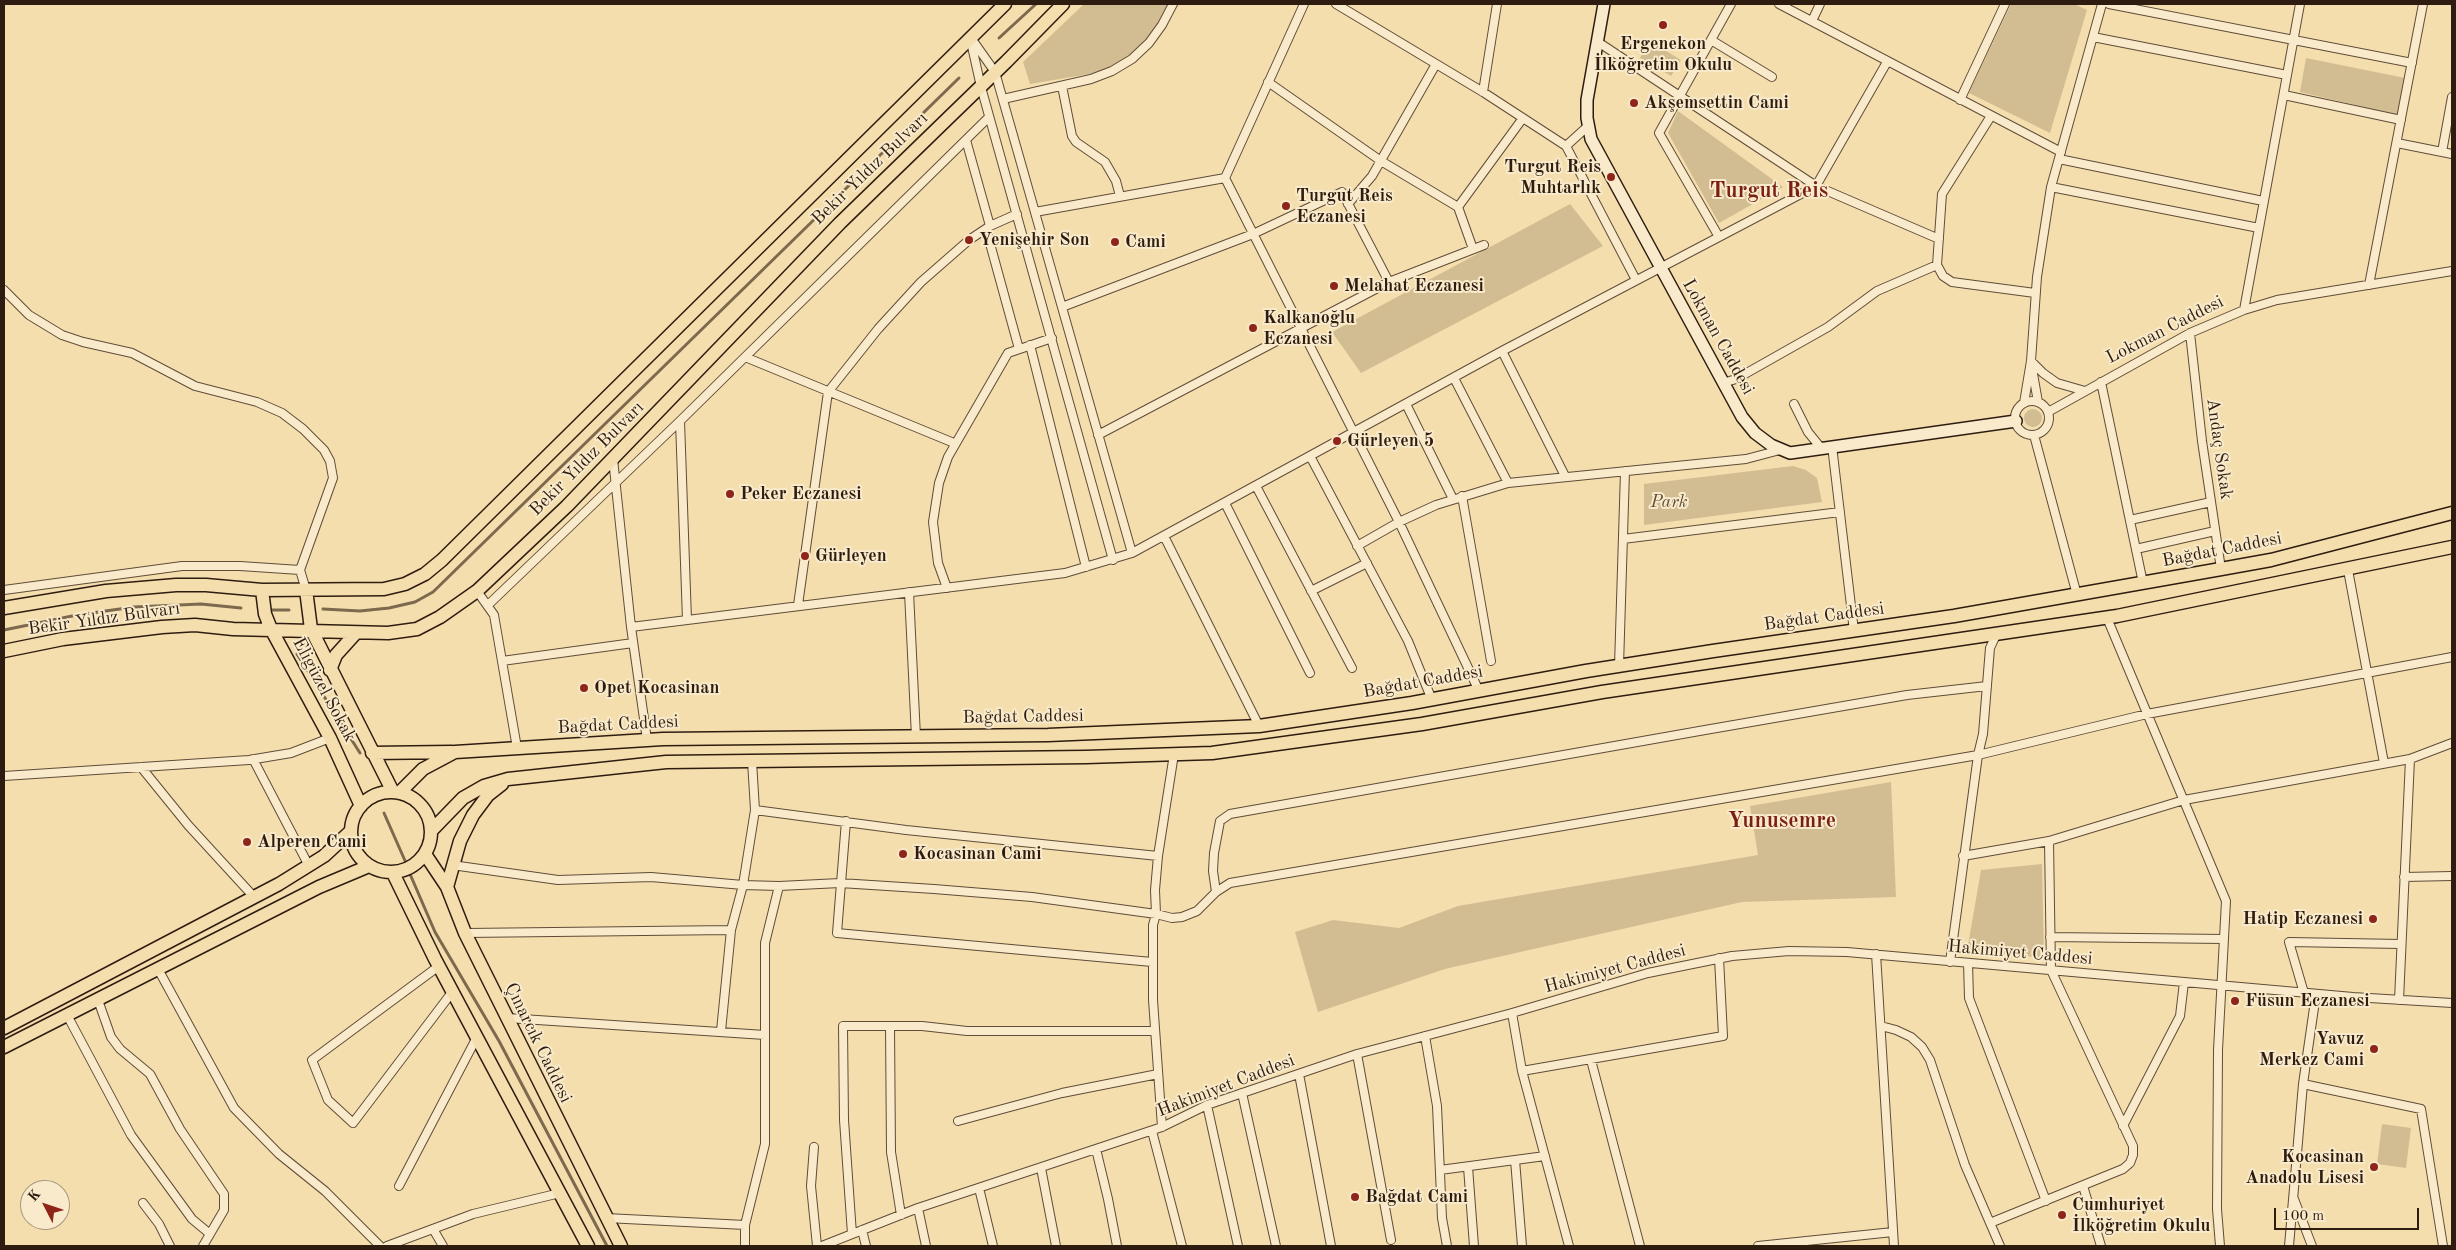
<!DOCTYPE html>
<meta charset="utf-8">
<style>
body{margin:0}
#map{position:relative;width:2456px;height:1250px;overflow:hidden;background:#f4deae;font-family:"Old Standard TT",serif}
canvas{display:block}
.frame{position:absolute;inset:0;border:5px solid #2e1c10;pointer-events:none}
.north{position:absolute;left:20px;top:1180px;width:50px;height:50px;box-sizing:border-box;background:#f8eaca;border:1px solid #a79880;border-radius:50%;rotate:311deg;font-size:14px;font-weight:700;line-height:20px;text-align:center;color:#2e1c10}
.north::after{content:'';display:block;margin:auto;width:18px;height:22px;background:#8f2418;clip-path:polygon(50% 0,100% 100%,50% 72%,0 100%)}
.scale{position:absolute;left:2274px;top:1208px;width:145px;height:22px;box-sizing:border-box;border:2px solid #2e1c10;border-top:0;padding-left:6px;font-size:15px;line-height:18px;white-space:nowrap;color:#2e1c10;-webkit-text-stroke:4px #f8eaca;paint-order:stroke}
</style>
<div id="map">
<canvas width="2456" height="1250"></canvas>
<div class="frame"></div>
<div class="north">K</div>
<div class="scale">100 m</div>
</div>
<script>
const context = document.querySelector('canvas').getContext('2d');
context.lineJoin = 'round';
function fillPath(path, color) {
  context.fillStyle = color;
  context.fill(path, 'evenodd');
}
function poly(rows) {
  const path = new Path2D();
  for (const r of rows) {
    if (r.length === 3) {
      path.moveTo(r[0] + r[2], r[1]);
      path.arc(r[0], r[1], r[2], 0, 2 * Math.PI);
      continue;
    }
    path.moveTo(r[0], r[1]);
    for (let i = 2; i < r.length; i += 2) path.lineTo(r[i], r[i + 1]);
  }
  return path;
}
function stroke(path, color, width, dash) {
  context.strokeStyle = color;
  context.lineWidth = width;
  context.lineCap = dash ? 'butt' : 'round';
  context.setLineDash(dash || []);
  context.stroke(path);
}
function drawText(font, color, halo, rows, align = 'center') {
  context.font = font + ' "Old Standard TT",serif';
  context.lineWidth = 4;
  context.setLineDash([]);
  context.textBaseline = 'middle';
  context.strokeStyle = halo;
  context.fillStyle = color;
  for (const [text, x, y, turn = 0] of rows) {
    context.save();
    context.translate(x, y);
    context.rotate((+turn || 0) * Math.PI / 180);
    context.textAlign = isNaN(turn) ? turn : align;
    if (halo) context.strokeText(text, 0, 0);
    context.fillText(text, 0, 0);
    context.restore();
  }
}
fillPath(poly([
 [1084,4,1177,4,1175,9,1137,51,1101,72,1030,84,1023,62],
 [2011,4,2074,4,2087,10,2050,133,1969,93],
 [1650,41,1681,60,1671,76,1640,58],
 [2306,58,2405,78,2397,115,2300,92],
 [1678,111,1783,187,1719,223,1668,133],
 [1570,204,1603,246,1361,373,1332,332],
 [2033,418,9],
 [1793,466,1806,470,1817,478,1822,502,1644,525,1644,484],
 [1891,782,1896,897,1742,902,1445,969,1318,1012,1295,932,1333,920,1399,928,1458,906,1758,855,1750,806],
 [2042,864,2044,958,1967,951,1981,870],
 [2382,1124,2411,1128,2406,1168,2377,1164]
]), '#d2bd93');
stroke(poly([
 [999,38,1036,4],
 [323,609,360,611,389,608,415,602,433,592,959,78],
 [268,610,289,610],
 [4,630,77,615,134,607,201,604,241,608],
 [297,654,360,753],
 [384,813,406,863],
 [410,874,435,932,499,1041,607,1246]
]), '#7d694e', 3);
const street = poly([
 [1336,4,1483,92,1566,146],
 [1779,4,2061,152],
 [2109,4,2412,63],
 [1812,21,1820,4],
 [2093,37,2287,75],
 [971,38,995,72,1132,553],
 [1711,40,1772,77],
 [971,42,981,87,1113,560],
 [1598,42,1816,186,1939,239],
 [1268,82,1381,161,1458,207],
 [1062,86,1072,136,1076,142,1105,162,1116,181,1120,196],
 [1483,92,1497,4],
 [2284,95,2401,120],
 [1003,99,1091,79,1112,71,1132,59,1149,43,1162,25,1173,4],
 [1960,100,2005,4],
 [1991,116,1942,194,1937,265,1943,276,1952,282,2035,293],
 [1588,126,1566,146,1636,280],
 [966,140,990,226],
 [2397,143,2452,154],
 [2442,152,2452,97],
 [2059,159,2263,201],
 [1225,178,1399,522,1479,691],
 [1225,178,1304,4],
 [2051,187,2259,228],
 [1348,204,1372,176,1436,64],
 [1035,212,1225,178],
 [986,229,1019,349],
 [1719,237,1659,133,1731,4],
 [1473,249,1458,207,1523,118],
 [2369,285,2423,4],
 [4,290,29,315,62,335,83,342,132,353,195,386,257,402,282,413,303,429,324,450,330,461,333,478,300,570,240,566,182,566,4,590],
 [1062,307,1253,234,1342,192,1389,282],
 [2244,310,2300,4],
 [2190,333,2202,441,2221,569],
 [1030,345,1086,567],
 [1502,351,1565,476],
 [745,357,954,443],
 [2031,361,2043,373,2057,383,2085,391],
 [2032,368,2038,402],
 [1454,378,1508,483],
 [2101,382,2143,583],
 [1723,383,1736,379,1828,327,1877,291,1937,265],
 [2032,418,17],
 [2024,403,2031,361,2037,277,2051,187,2102,4],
 [1406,404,1453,499],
 [1794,404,1808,432,1821,448],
 [2048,412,2190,333,2244,310,2277,300,2452,271],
 [680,421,687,620],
 [1098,435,1389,282,1484,245],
 [2034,435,2077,595],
 [1832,446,1854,631],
 [1310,456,1408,641,1432,700],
 [613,459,631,627,647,740],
 [1256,486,1352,668],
 [1462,496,1491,661],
 [1225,503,1310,673],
 [2130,520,2211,502],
 [1164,536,1259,726],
 [1623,539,1840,512],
 [1357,546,1399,522,1436,505,1508,483,1746,459,1780,450],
 [2136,549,2215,531],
 [300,570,306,590],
 [2348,570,2384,763],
 [947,588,938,563,933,522,939,483,948,457,1008,353,1052,338],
 [477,591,494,615,517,748],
 [1311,591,1367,563],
 [909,592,916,737],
 [488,605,680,421,989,117],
 [798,605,828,392,878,329,921,282,969,240,990,226,1017,214],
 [2107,618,2226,901,2218,1050,2217,1209,2220,1246],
 [631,627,1065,573,1132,553,1502,351,1816,186,1887,62],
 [502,661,633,643],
 [1619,666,1625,471],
 [253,759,309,866],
 [752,761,755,810,906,830,1158,856],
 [141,767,188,825,254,897],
 [4,776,249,760,291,753,330,738],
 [846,821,837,933,1152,962],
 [1963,856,2049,841,2184,800,2410,759,2452,743],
 [452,865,558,880,651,877,743,885,779,886,840,883,934,889,1032,897,1156,914,1172,918,1182,917,1197,911,1216,892,1230,883,1978,755,1983,734,1990,648,1996,635],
 [2404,877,2452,876],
 [1216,892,1213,871,1214,853,1220,821,1230,814,1705,730,1907,695,1987,686],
 [465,933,731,930],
 [2050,937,2224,939],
 [1876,954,1894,1246],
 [1950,962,1978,755,2147,714,2452,657],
 [1968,963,1969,998,2046,1201],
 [439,966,312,1060,328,1100,353,1123,453,991],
 [158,969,234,1108,279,1154,325,1191,380,1246],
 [2304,993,2289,942,2401,944],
 [98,1000,111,1037,120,1049,150,1074,180,1129,224,1194,224,1210,203,1246],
 [2399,1000,2410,759],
 [1512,1013,1522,1071,1569,1246],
 [67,1015,131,1135,192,1219,210,1234],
 [507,1018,765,1035],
 [890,1026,891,1152,901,1215],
 [1881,1026,1896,1030,1911,1037,1922,1047,1930,1060,1965,1165,2000,1246],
 [721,1031,731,930,743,885,755,810],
 [1425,1036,1437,1106,1442,1218,1447,1246],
 [1357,1054,1391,1240],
 [1591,1060,1640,1246],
 [1522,1071,1723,1036,1719,958],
 [1299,1074,1331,1246],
 [2303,1084,2421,1109,2443,1246],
 [1242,1093,1276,1246],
 [1207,1105,1238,1246],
 [958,1121,1062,1093,1158,1074],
 [2123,1126,2180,1016,2184,982],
 [1162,1127,1153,1000,1153,925,1156,914,1155,890,1158,856,1174,754],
 [1152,1131,1182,1246],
 [814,1147,811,1186,817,1246],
 [1096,1149,1108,1199,1117,1246],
 [1515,1160,1522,1246],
 [1468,1167,1474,1246],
 [1041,1168,1056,1246],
 [1440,1170,1545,1156],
 [399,1186,477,1037],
 [2083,1186,2101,1246],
 [979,1188,993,1246],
 [2294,1199,2312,1246],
 [143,1203,159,1224,170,1246],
 [918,1208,926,1246],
 [606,1218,745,1225],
 [1990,1223,2123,1169,2130,1163,2133,1155,2133,1146,2051,970,2049,841],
 [433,1229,443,1246],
 [862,1230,866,1246],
 [852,1234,844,1120,843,1026,922,1026,967,1031,1155,1031],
 [387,1246,473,1214,560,1193],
 [745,1246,745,1225,765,1144,765,943,779,886],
 [822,1246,918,1208,1162,1127,1207,1105,1357,1054,1512,1013,1648,973,1732,956,1789,951,1847,952,2353,997,2452,1003],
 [1758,1246,1893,1232],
 [2289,1246,2303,1084,2316,994]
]);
const secondary = poly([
 [1604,4,1587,100,1587,118,1591,139,1742,417,1755,433,1771,445,1790,453,2016,421]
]);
const primary = poly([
 [262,590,265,614,271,629,330,738,361,806],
 [306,590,311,629,393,792],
 [4,608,106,591,176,585,206,585,262,590,384,589,405,584,425,574,442,560,1005,4],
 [4,651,63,639,162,627,195,625,233,629,388,633,417,629,440,617,477,591,567,506,840,223,1006,62,1063,4],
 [330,670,336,655,355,634],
 [372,753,452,752],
 [391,832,40],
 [399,793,423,769,455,752,663,739,1048,735,1259,726,1412,703,1586,671,1713,651,1954,616,2221,569,2271,560,2452,513],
 [432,830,463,798,484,786,508,779,666,762,1086,757,1212,753,1422,724,1602,692,2117,616,2452,547],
 [425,854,447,887,465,933,621,1246],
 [393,873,435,959,588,1246],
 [447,887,460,841,473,815,488,795,502,784],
 [4,1028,279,884,324,856,351,831],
 [4,1047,319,887,369,866]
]);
stroke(street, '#604c38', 10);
stroke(secondary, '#2e1c10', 14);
stroke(primary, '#2e1c10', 15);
stroke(street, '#f8eaca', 8);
stroke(secondary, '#f8eaca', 11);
stroke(primary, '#f4deae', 12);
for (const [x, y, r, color] of [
 [1663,25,5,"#8f2418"],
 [1634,103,5,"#8f2418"],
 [1611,177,5,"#8f2418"],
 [1286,206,5,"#8f2418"],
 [969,240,5,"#8f2418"],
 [1115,242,5,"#8f2418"],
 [1334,286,5,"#8f2418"],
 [1253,328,5,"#8f2418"],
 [1337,441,5,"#8f2418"],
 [730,494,5,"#8f2418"],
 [805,556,5,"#8f2418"],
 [584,688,5,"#8f2418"],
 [247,842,5,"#8f2418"],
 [903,854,5,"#8f2418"],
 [2373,919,5,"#8f2418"],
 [2235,1001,5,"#8f2418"],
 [2374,1049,5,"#8f2418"],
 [2374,1167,5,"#8f2418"],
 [1355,1197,5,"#8f2418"],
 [2062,1215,5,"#8f2418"]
]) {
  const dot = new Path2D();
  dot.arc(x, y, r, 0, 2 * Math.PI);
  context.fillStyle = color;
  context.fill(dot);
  stroke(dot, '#f8eaca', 2);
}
drawText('bold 18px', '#2e1c10', '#f8eaca', [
 ["Ergenekon",1663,44,"center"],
 ["İlköğretim Okulu",1663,65,"center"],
 ["Akşemsettin Cami",1644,103],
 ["Turgut Reis",1601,167,"right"],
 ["Muhtarlık",1601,188,"right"],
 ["Turgut Reis",1296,196],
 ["Eczanesi",1296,217],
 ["Yenişehir Son",979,240],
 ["Cami",1125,242],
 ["Melahat Eczanesi",1344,286],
 ["Kalkanoğlu",1263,318],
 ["Eczanesi",1263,339],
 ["Gürleyen 5",1347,441],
 ["Peker Eczanesi",740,494],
 ["Gürleyen",815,556],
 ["Opet Kocasinan",594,688],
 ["Alperen Cami",257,842],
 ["Kocasinan Cami",913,854],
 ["Hatip Eczanesi",2363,919,"right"],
 ["Füsun Eczanesi",2245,1001],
 ["Yavuz",2364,1039,"right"],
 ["Merkez Cami",2364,1060,"right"],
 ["Kocasinan",2364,1157,"right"],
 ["Anadolu Lisesi",2364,1178,"right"],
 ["Bağdat Cami",1365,1197],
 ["Cumhuriyet",2072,1205],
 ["İlköğretim Okulu",2072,1226]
], 'left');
drawText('18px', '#2e1c10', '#f8eaca', [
 ["Bekir Yıldız Bulvarı",870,169,-44],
 ["Lokman Caddesi",2165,330,-27],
 ["Lokman Caddesi",1718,337,61],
 ["Andaç Sokak",2219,449,82],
 ["Bekir Yıldız Bulvarı",587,459,-45],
 ["Bağdat Caddesi",2222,550,-11],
 ["Bağdat Caddesi",1824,617,-8],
 ["Bekir Yıldız Bulvarı",104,619,-8],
 ["Bağdat Caddesi",1423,682,-10],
 ["Eligüzel Sokak",324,690,62],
 ["Bağdat Caddesi",1023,717,-1],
 ["Bağdat Caddesi",618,725,-3],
 ["Hakimiyet Caddesi",2020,953,5],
 ["Hakimiyet Caddesi",1615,969,-15],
 ["Çınarcık Caddesi",538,1043,64],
 ["Hakimiyet Caddesi",1226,1086,-21]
]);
drawText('italic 18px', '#5f4c37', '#f8eaca', [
 ["Park",1669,502]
]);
drawText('bold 22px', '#7a1f14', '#f8eaca', [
 ["Turgut Reis",1769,191],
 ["Yunusemre",1782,821]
]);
</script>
